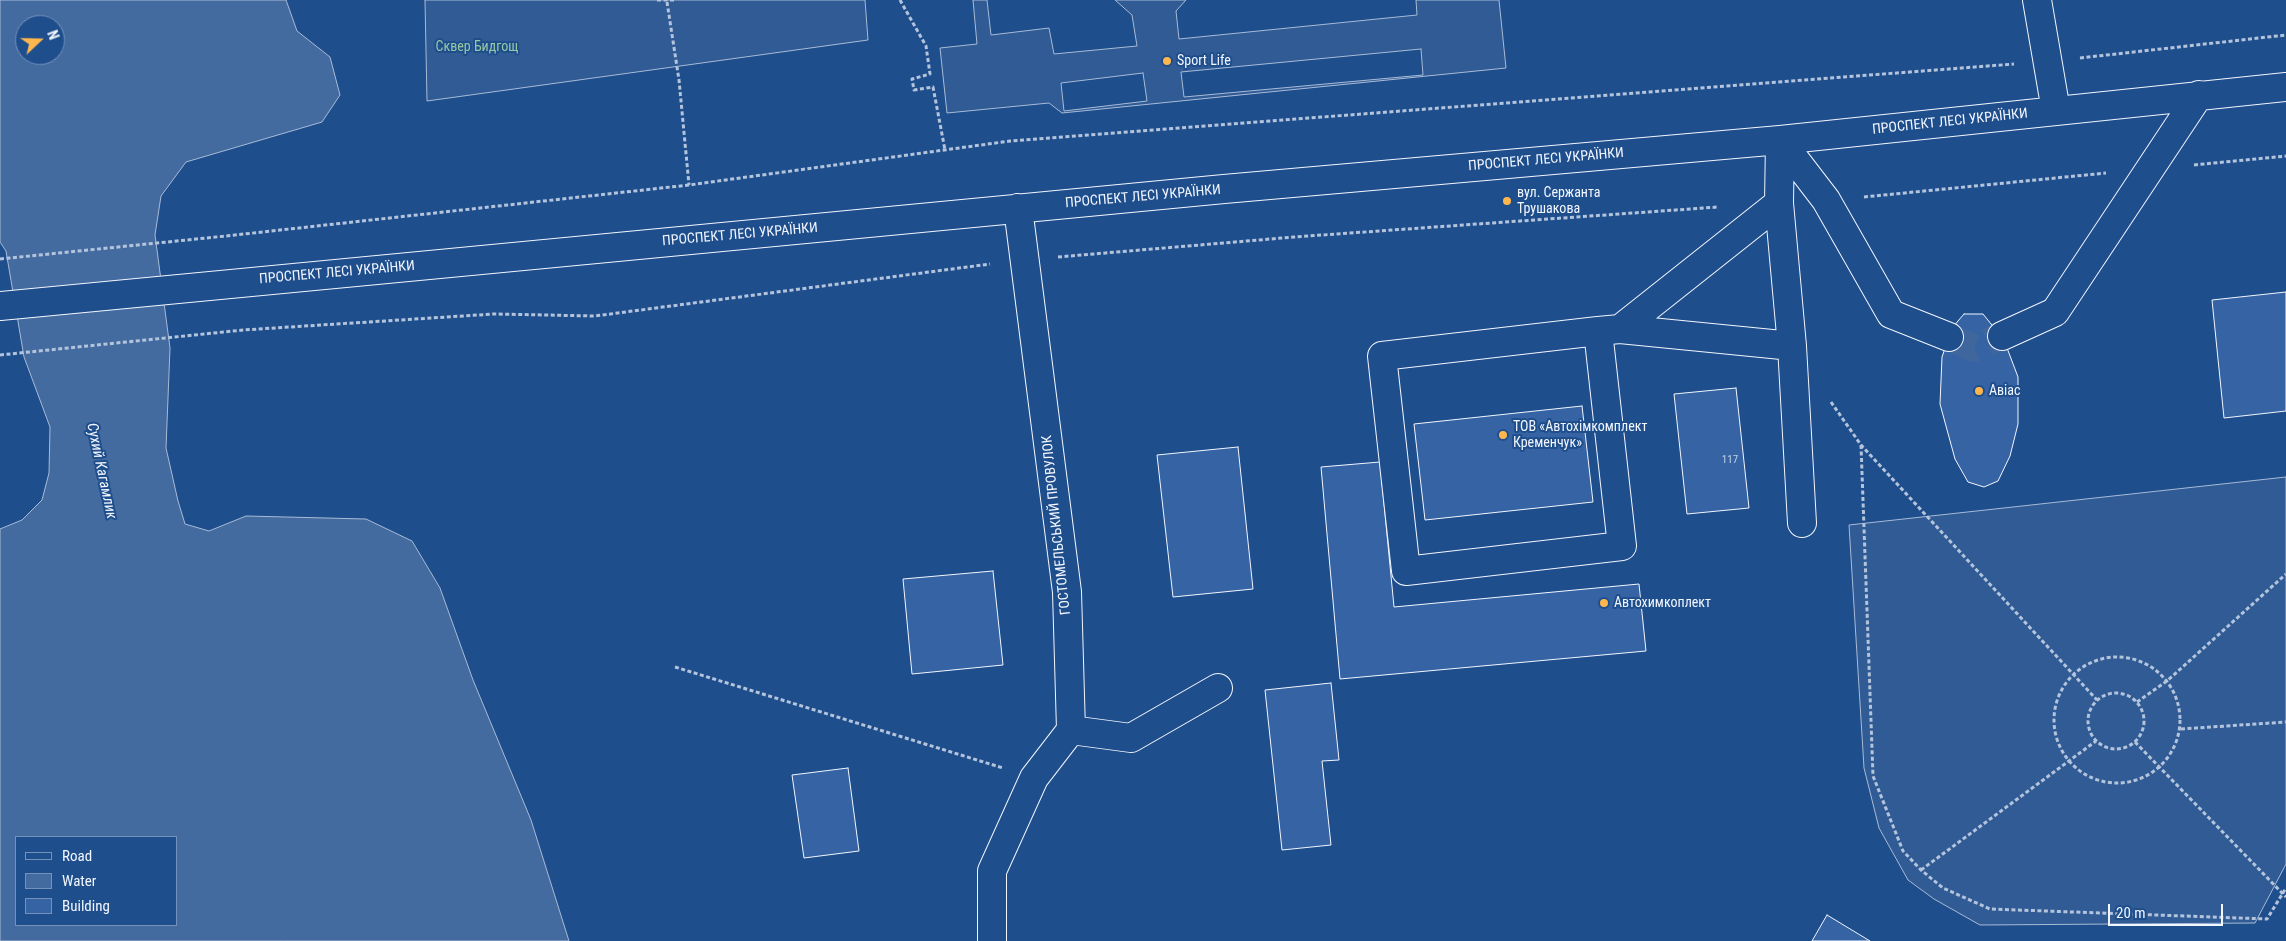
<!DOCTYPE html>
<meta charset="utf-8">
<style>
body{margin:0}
#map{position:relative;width:2286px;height:941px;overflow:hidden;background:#1f4e8c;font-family:"Roboto Condensed",sans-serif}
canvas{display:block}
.legend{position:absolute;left:15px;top:836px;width:162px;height:90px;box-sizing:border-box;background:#1f4e8c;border:1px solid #7391ba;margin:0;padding:6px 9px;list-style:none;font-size:15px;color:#f2f6ff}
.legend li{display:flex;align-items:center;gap:10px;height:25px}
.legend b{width:25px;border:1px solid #7391ba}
.north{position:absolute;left:15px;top:15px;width:50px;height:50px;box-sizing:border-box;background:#1f4e8c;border:1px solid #7391ba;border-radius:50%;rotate:69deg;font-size:14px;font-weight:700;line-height:20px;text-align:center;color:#f2f6ff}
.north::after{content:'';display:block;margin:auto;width:18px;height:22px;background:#ffb74d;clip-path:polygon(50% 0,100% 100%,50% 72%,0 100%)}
.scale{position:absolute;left:2108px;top:904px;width:115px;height:22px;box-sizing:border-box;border:2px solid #f2f6ff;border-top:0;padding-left:6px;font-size:15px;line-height:18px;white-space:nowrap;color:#f2f6ff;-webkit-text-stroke:4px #1f4e8c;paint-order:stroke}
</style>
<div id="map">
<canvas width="2286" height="941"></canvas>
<ul class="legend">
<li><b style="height:6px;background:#1f4e8c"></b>Road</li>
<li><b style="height:14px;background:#446ba0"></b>Water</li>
<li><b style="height:14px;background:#3563a3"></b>Building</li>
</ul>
<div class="north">N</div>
<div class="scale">20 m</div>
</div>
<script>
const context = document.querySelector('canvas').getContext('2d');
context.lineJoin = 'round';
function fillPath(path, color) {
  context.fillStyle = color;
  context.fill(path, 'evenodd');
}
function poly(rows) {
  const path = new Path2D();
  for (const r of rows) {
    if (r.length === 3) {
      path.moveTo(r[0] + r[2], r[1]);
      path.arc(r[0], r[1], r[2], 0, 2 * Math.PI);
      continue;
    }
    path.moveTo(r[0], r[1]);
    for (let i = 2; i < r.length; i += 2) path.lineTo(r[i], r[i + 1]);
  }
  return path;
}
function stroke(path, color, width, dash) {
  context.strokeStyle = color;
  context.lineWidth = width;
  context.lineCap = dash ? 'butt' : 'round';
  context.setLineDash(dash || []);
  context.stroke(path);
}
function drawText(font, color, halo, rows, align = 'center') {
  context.font = font + ' "Roboto Condensed",sans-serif';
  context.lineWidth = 4;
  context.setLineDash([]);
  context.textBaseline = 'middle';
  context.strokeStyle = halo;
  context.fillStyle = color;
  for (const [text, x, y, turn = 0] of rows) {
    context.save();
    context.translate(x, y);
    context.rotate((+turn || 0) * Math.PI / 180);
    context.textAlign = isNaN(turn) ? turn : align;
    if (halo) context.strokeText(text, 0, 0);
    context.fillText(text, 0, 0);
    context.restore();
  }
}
const built = poly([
 [425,0,865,0,868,40,427,101,425,0],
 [973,0,987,0,991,35,1049,28,1054,54,1137,46,1132,15,1115,0,1186,0,1176,11,1179,39,1417,15,1416,0,1499,0,1506,68,1062,113,1049,103,947,113,940,48,977,44,973,0],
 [1421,49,1423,75,1184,97,1181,72,1421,49],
 [1143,73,1147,101,1064,111,1061,83,1143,73],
 [2286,477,2286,864,2255,923,1980,925,1934,899,1908,880,1879,828,1864,768,1849,525,2286,477]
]);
fillPath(built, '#305b95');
stroke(built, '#a8bbd7', 1);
const water = poly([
 [0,0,286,0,297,31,330,57,340,95,322,122,186,162,161,196,155,235,170,348,166,448,178,501,185,524,209,531,246,516,366,519,412,541,440,588,473,680,531,820,569,941,0,941,0,529,22,520,42,500,49,473,50,427,24,357,6,251,0,242,0,0],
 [25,25,55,25,55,55,25,55,25,25],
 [16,837,176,837,176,925,16,925,16,837]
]);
fillPath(water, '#446ba0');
stroke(water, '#a8bbd7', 1);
const building = poly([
 [2286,292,2286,411,2224,418,2212,300,2286,292],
 [1964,314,1983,314,2004,340,2018,377,2018,424,2010,456,1998,481,1984,487,1968,482,1955,459,1940,404,1942,357,1952,328,1964,314],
 [1736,388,1749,508,1687,514,1674,394,1736,388],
 [1582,406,1593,502,1425,520,1414,424,1582,406],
 [1238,447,1253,589,1173,597,1157,455,1238,447],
 [1380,462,1394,607,1639,584,1646,651,1340,679,1321,467,1380,462],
 [993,571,1003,665,912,674,903,579,993,571],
 [1331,683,1339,760,1322,761,1331,845,1282,850,1265,690,1331,683],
 [848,768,859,851,804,858,792,775,848,768],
 [1827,915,1870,941,1812,941,1827,915]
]);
fillPath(building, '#3563a3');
stroke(building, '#f2f6ff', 1);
stroke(poly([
 [1949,337,1974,348,2002,336]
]), '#3f679d', 28, [28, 14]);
const minor = poly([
 [2037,0,2056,111],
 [0,306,1224,189,1780,140,2286,87],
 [1620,329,1779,203],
 [1598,331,1382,356,1406,571,1622,546,1598,331,1620,329,1792,346],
 [2002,336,2055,312,2199,95],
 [1802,523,1792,346,1779,203,1780,140,1826,200,1891,314,1949,337],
 [1071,730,1131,738,1218,688],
 [992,941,992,871,1034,778,1071,730,1067,592,1018,208]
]);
stroke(minor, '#f2f6ff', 30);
stroke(poly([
 [657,0,675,0],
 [900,0,926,46,930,74,912,79,914,90,933,87,945,150],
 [667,2,679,80,689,185],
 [2080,58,2286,35],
 [2194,165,2286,156],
 [1864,197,2106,173],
 [1058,257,1294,237,1718,207],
 [0,259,226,236,689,185,1010,141,2014,64],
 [0,355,243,330,494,314,595,316,990,264],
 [1831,402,1861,445,2097,700],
 [1861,445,1873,776,1903,851,1921,870,1943,888,1990,909,2267,919,2286,888],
 [2117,720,63],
 [675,667,1003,768],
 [2116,721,28],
 [2137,702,2167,681,2286,574],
 [2181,729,2286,722],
 [2135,742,2286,897],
 [1921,870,2096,741]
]), '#b3c4dc', 3, [4, 2.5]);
stroke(minor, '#1f4e8c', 28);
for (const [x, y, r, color] of [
 [1167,61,5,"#ffb74d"],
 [1507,201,5,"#ffb74d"],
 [1979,391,5,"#ffb74d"],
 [1503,435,5,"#ffb74d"],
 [1604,603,5,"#ffb74d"]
]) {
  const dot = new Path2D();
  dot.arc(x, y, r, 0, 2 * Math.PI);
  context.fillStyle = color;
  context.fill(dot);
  stroke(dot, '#1f4e8c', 2);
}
drawText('11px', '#c3d1e8', null, [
 ["117",1730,460]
]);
drawText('14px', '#97c8a6', '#1f4e8c', [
 ["Сквер Бидгощ",477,47]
]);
drawText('14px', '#f2f6ff', '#1f4e8c', [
 ["Sport Life",1177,61],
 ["вул. Сержанта",1517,193],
 ["Трушакова",1517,209],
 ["Авіас",1989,391],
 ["ТОВ «Автохімкомплект",1513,427],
 ["Кременчук»",1513,443],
 ["Автохимкоплект",1614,603]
], 'left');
drawText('14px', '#f2f6ff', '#1f4e8c', [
 ["ПРОСПЕКТ ЛЕСІ УКРАЇНКИ",1950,122,-6],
 ["ПРОСПЕКТ ЛЕСІ УКРАЇНКИ",1546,160,-5],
 ["ПРОСПЕКТ ЛЕСІ УКРАЇНКИ",1143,197,-5],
 ["ПРОСПЕКТ ЛЕСІ УКРАЇНКИ",740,235,-5],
 ["ПРОСПЕКТ ЛЕСІ УКРАЇНКИ",337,273,-5],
 ["ГОСТОМЕЛЬСЬКИЙ ПРОВУЛОК",1057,525,-96]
]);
drawText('italic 15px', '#f2f6ff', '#1f4e8c', [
 ["Сухий Кагамлик",101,471,78]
]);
</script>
